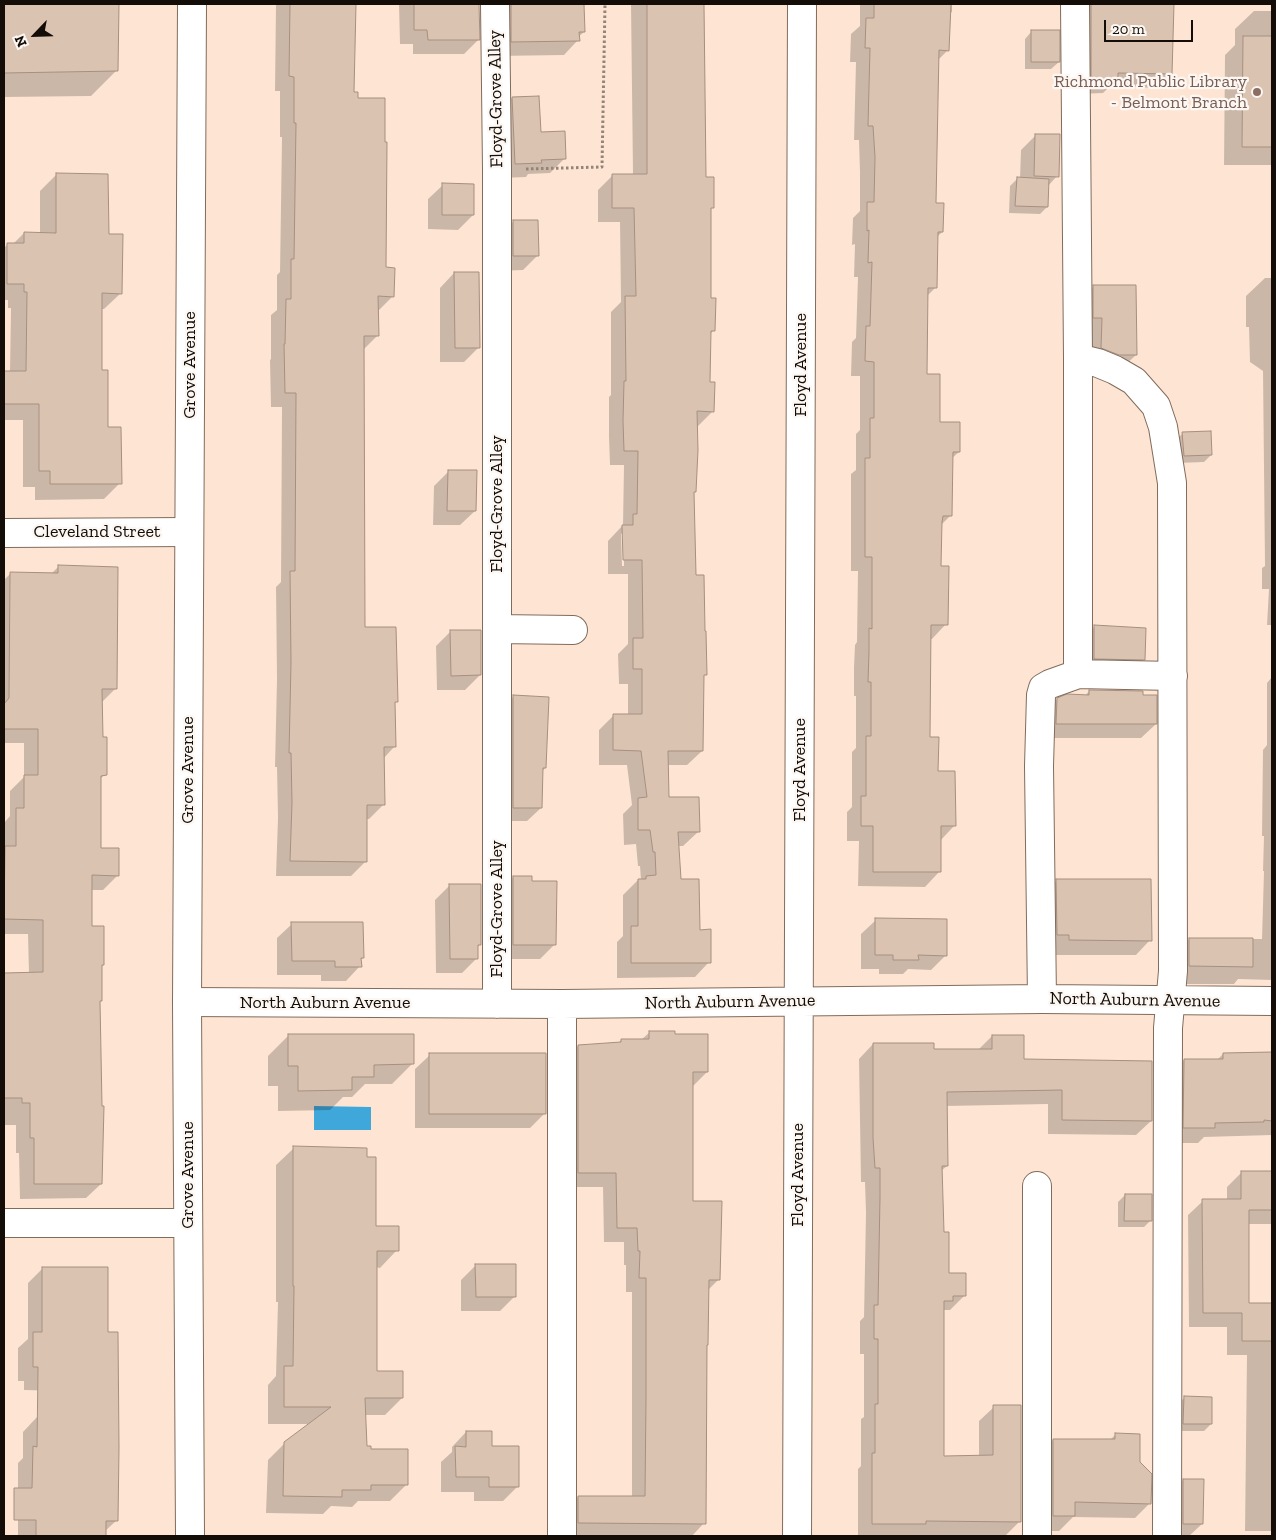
<!DOCTYPE html>
<style>
body{margin:0}
#map{position:relative;width:1276px;height:1540px;overflow:hidden;background:#fee5d3;font-family:"Zilla Slab",serif}
canvas{display:block}
.frame{position:absolute;inset:0;border:5px solid #140d07;pointer-events:none}
.north{position:absolute;left:10px;top:10px;width:50px;height:50px;-webkit-text-stroke:4px #fcf7f3;paint-order:stroke;rotate:246deg;font-size:14px;font-weight:700;line-height:20px;text-align:center;color:#140d07}
.north::after{content:'';display:block;margin:auto;width:18px;height:22px;background:#140d07;clip-path:polygon(50% 0,100% 100%,50% 72%,0 100%)}
.scale{position:absolute;left:1104px;top:20px;width:89px;height:22px;box-sizing:border-box;border:2px solid #140d07;border-top:0;padding-left:6px;font-size:15px;line-height:18px;white-space:nowrap;color:#140d07;-webkit-text-stroke:4px #fcf7f3;paint-order:stroke}
</style>
<div id="map">
<canvas width="1276" height="1540"></canvas>
<div class="frame"></div>
<div class="north">N</div>
<div class="scale">20 m</div>
</div>
<script>
const context = document.querySelector('canvas').getContext('2d');
context.lineJoin = 'round';
function fillPath(path, color) {
  context.fillStyle = color;
  context.fill(path, 'evenodd');
}
function poly(rows) {
  const path = new Path2D();
  for (const r of rows) {
    path.moveTo(r[0], r[1]);
    for (let i = 2; i < r.length; i += 2) path.lineTo(r[i], r[i + 1]);
  }
  return path;
}
function stroke(path, color, width, dash) {
  context.strokeStyle = color;
  context.lineWidth = width;
  context.lineCap = dash ? 'butt' : 'round';
  context.setLineDash(dash || []);
  context.stroke(path);
}
function drawText(font, color, halo, rows, align = 'center') {
  context.font = font + ' "Zilla Slab",serif';
  context.lineWidth = 4.5;
  context.setLineDash([]);
  context.textBaseline = 'middle';
  context.strokeStyle = halo;
  context.fillStyle = color;
  for (const [text, x, y, turn = 0] of rows) {
    context.save();
    context.translate(x, y);
    context.rotate((+turn || 0) * Math.PI / 180);
    context.textAlign = isNaN(turn) ? turn : align;
    if (halo) context.strokeText(text, 0, 0);
    context.fillText(text, 0, 0);
    context.restore();
  }
}
fillPath(poly([
 [314,1106,371,1107,371,1130,314,1130]
]), '#40a7da');
fillPath(poly([
 [4,4,118,4,117,70,91,96,4,97],
 [276,4,354,4,353,93,357,99,385,269,393,296,378,311,377,336,363,350,363,628,396,701,393,704,394,747,383,759,383,805,369,819,366,819,365,862,351,876,276,876,278,818,277,767,275,767,277,679,276,587,281,582,282,407,271,407,270,360,271,359,271,315,277,310,277,275,280,272,282,137,280,137,280,91,275,91],
 [399,4,478,4,479,39,464,54,413,54,413,44,400,44],
 [483,4,583,4,584,32,578,37,578,40,564,55,497,56],
 [631,4,704,4,705,178,712,207,710,210,710,300,714,330,710,334,709,383,713,411,698,426,696,426,695,491,693,493,694,576,706,674,702,677,702,751,687,765,667,765,668,799,698,832,683,846,678,846,680,881,709,962,695,977,617,978,617,942,623,936,623,895,638,880,641,880,640,866,638,866,636,844,624,845,623,814,632,805,627,765,599,765,599,730,614,715,628,715,628,684,619,684,618,654,628,644,628,574,608,574,608,541,623,525,624,465,610,465,609,437,609,397,611,395,611,312,621,302,620,222,598,222,598,190,613,175,633,175],
 [624,532,624,566,622,566,621,534],
 [860,4,952,4,952,12,949,14,948,50,937,61,935,204,942,232,937,237,936,287,927,296,925,375,939,424,959,452,951,459,951,515,940,526,940,567,946,624,932,639,930,639,928,738,936,772,954,826,940,841,939,872,925,887,858,886,859,841,847,841,847,812,852,807,852,752,856,748,856,696,854,696,854,667,855,645,857,642,858,571,851,571,851,474,856,470,856,434,860,430,860,376,851,376,852,342,856,338,858,277,854,277,855,244,852,245,853,218,860,211,860,172,859,140,854,140,856,62,850,62,851,34,860,26],
 [1072,4,1116,4,1171,74,1157,88,1110,86,1103,93,1078,94],
 [1254,11,1272,11,1272,165,1224,165,1225,55,1235,45,1235,29],
 [1032,31,1059,62,1051,69,1025,69,1025,39],
 [512,98,540,133,565,158,550,173,528,174,526,177,501,178,497,113],
 [1036,135,1057,176,1048,186,1047,207,1040,214,1009,213,1010,186,1017,179,1020,179,1021,150],
 [57,174,107,235,121,293,104,309,100,309,100,372,106,428,120,483,104,499,35,500,35,487,23,487,23,420,4,420,4,372,10,372,11,308,8,308,8,300,4,300,4,248,8,244,13,244,24,233,40,234,40,191],
 [443,185,473,215,458,230,428,229,428,199],
 [513,222,538,255,523,270,498,271,498,237],
 [454,273,479,347,464,362,440,362,440,288],
 [1265,278,1272,278,1272,625,1267,625,1269,589,1262,589,1262,568,1265,566,1263,371,1250,362,1249,327,1246,327,1246,296],
 [1094,286,1136,355,1124,366,1090,359,1082,298],
 [1183,433,1211,455,1204,462,1177,463,1176,440],
 [448,472,475,511,460,525,433,525,434,486],
 [58,567,116,688,101,703,102,739,105,774,99,780,100,849,118,875,103,890,91,890,91,927,103,965,100,968,99,1002,101,1184,86,1198,20,1199,19,1153,16,1153,16,1125,4,1125,4,1071,28,1048,4,1047,4,974,29,974,28,934,4,934,4,823,10,816,10,791,24,777,24,743,4,743,4,580,11,573,51,574],
 [1094,627,1144,659,1132,670,1083,669,1083,638],
 [451,631,480,675,465,690,437,690,436,646],
 [1272,677,1272,980,1238,979,1234,984,1171,984,1171,957,1189,939,1262,939,1264,871,1263,871,1264,836,1262,836,1263,750,1267,745,1267,683],
 [1089,691,1142,696,1156,724,1141,738,1042,738,1042,714,1057,699,1085,696],
 [513,697,545,768,542,771,541,808,527,821,500,821,500,710],
 [513,877,555,944,540,959,498,959,498,892],
 [1057,880,1150,940,1136,955,1055,955,1042,895],
 [450,885,480,944,477,948,477,958,462,973,436,973,435,900],
 [876,920,946,955,931,970,908,969,903,974,879,974,879,969,861,969,861,934],
 [292,924,363,958,360,960,360,966,346,981,321,981,321,975,277,975,277,938],
 [650,1032,674,1035,707,1072,693,1086,692,1202,719,1279,708,1290,704,1523,692,1536,564,1536,564,1511,578,1497,632,1497,632,1292,626,1292,626,1265,624,1265,624,1242,604,1242,603,1187,564,1187,564,1060,578,1046,618,1044,621,1040,641,1040],
 [289,1035,413,1063,392,1084,365,1084,352,1097,343,1097,330,1110,278,1111,278,1086,268,1086,268,1056],
 [992,1036,1023,1060,1151,1121,1136,1135,1048,1134,1048,1104,946,1106,947,1166,941,1171,943,1233,948,1274,965,1295,950,1310,943,1310,942,1457,979,1456,979,1421,994,1407,1020,1521,1005,1536,858,1536,858,1469,861,1466,861,1419,864,1417,864,1354,860,1354,860,1321,864,1317,866,1213,865,1182,861,1182,859,1059,873,1044,933,1050,978,1050],
 [1272,1052,1272,1135,1204,1137,1198,1143,1169,1143,1169,1075,1184,1060,1217,1060,1223,1054],
 [430,1055,545,1113,530,1128,415,1128,415,1069],
 [294,1148,397,1250,380,1268,375,1267,376,1372,402,1398,385,1415,365,1415,366,1447,407,1484,390,1501,358,1501,352,1507,331,1506,323,1514,266,1513,268,1460,285,1443,311,1424,268,1424,268,1385,276,1376,278,1302,276,1302,276,1165],
 [1242,1172,1272,1172,1272,1224,1248,1224,1248,1304,1272,1304,1272,1531,1245,1531,1247,1355,1227,1355,1227,1327,1189,1327,1188,1215,1203,1201,1227,1200,1227,1187],
 [1125,1195,1151,1220,1144,1227,1118,1227,1118,1202],
 [476,1265,515,1296,500,1311,461,1311,461,1280],
 [43,1268,107,1333,102,1392,24,1390,24,1381,18,1381,18,1348,28,1339,28,1283],
 [1184,1398,1211,1424,1204,1431,1177,1431,1177,1405],
 [37,1417,117,1520,104,1532,104,1536,22,1536,22,1535,18,1535,18,1463,23,1458,23,1432],
 [466,1432,491,1447,518,1486,503,1501,474,1501,474,1492,441,1492,441,1462,452,1452,452,1447],
 [1115,1435,1139,1463,1150,1503,1135,1518,1073,1517,1059,1531,1038,1531,1038,1455,1053,1440,1110,1440],
 [1183,1480,1202,1524,1189,1536,1168,1536,1168,1495]
]), '#0003');
const building = poly([
 [4,4,119,4,118,71,4,73,4,4],
 [290,4,356,4,354,92,358,92,358,98,385,98,385,142,387,142,386,267,395,268,394,297,378,296,379,336,364,336,365,627,396,627,398,702,395,702,396,747,384,747,385,805,367,805,367,862,290,861,292,803,291,753,289,753,291,663,290,571,295,571,296,393,285,393,284,344,285,344,286,299,291,299,291,259,294,259,296,123,294,123,294,77,289,76,290,4],
 [414,4,479,4,480,40,428,40,427,30,414,30,414,4],
 [511,4,584,4,585,32,579,32,580,41,511,42,511,4],
 [647,4,704,4,706,177,714,177,714,208,711,208,711,298,716,298,715,331,711,331,710,382,715,382,714,412,697,411,698,450,696,492,694,492,696,575,704,575,705,631,706,631,707,675,704,675,703,751,668,751,669,797,699,797,700,832,678,832,681,879,699,879,700,930,711,929,711,963,631,963,631,926,638,926,638,879,646,879,646,876,656,875,655,852,653,852,650,830,638,830,638,798,647,797,641,751,613,750,613,714,642,714,642,669,633,669,633,638,643,638,642,560,623,560,622,525,633,525,633,514,637,514,638,451,624,451,623,421,624,381,626,381,625,296,636,296,634,208,612,208,612,174,647,174,647,4],
 [874,4,951,4,949,51,939,50,936,203,944,203,943,232,938,232,937,288,928,288,927,374,940,374,940,422,960,422,960,452,953,452,952,516,943,516,942,522,941,566,949,566,948,625,931,625,930,737,939,737,938,771,955,771,956,826,941,826,941,872,873,872,873,826,861,826,861,796,866,796,866,736,871,736,871,682,868,682,869,652,869,628,872,629,872,557,865,557,865,458,870,458,870,418,874,418,874,362,865,361,866,326,870,326,872,262,868,263,869,230,867,231,867,202,874,202,875,157,873,126,868,126,870,48,865,48,866,18,874,18,874,4],
 [1091,4,1174,4,1172,74,1118,73,1118,80,1091,80,1091,4],
 [1031,30,1060,30,1060,62,1031,62,1031,30],
 [1243,36,1272,36,1272,147,1242,147,1243,36],
 [539,96,541,132,565,131,566,159,541,160,542,163,515,164,512,97,539,96],
 [1035,134,1060,134,1059,177,1034,176,1035,134],
 [56,173,108,174,109,234,123,234,122,294,102,293,102,370,108,370,108,427,121,427,122,484,50,484,50,471,39,471,39,404,4,404,4,371,26,371,27,292,24,292,24,284,7,284,7,243,24,243,24,232,56,233,56,173],
 [1017,177,1049,179,1048,207,1015,206,1017,177],
 [442,183,474,184,474,215,442,215,442,183],
 [513,220,538,220,539,256,513,256,513,220],
 [454,272,479,272,480,348,455,348,454,272],
 [1093,285,1136,285,1137,355,1119,355,1101,348,1102,318,1093,318,1093,285],
 [1211,431,1212,455,1184,456,1182,432,1211,431],
 [448,470,477,470,476,511,447,511,448,470],
 [58,565,118,567,117,689,102,689,103,737,107,737,107,775,101,776,101,848,119,848,119,876,92,875,92,926,104,926,104,965,102,965,102,1001,100,1001,102,1106,104,1106,102,1184,34,1184,34,1138,30,1138,30,1103,22,1103,22,1098,4,1098,4,973,43,972,43,920,4,919,5,846,16,846,16,808,24,808,24,775,38,775,38,729,4,729,4,704,9,698,10,572,58,573,58,565],
 [1094,625,1146,628,1145,660,1094,659,1094,625],
 [450,630,481,630,481,675,451,676,450,630],
 [1089,690,1143,691,1143,695,1157,695,1157,724,1056,724,1057,698,1067,694,1089,695,1089,690],
 [513,695,549,697,546,768,543,768,542,808,513,808,513,695],
 [513,876,532,876,532,881,557,881,556,945,513,945,513,876],
 [1056,879,1151,879,1152,941,1069,940,1069,935,1057,935,1056,879],
 [449,884,481,884,481,945,478,945,478,959,450,959,449,884],
 [875,918,947,919,947,956,918,955,919,960,893,960,893,955,875,955,875,918],
 [291,922,363,922,364,958,361,958,362,967,335,967,335,961,292,961,291,922],
 [1189,938,1253,938,1253,967,1189,966,1189,938],
 [649,1031,675,1031,675,1034,708,1034,708,1072,693,1072,693,1201,722,1201,720,1280,709,1280,708,1345,707,1345,706,1524,578,1523,578,1496,645,1496,646,1397,646,1278,639,1278,640,1251,638,1251,637,1228,617,1228,616,1173,578,1173,578,1045,621,1042,621,1039,649,1039,649,1031],
 [288,1034,414,1034,414,1064,374,1065,374,1077,352,1077,352,1090,298,1091,298,1066,288,1066,288,1034],
 [992,1035,1024,1035,1024,1059,1152,1061,1152,1121,1062,1120,1062,1090,947,1092,948,1166,942,1166,944,1232,949,1232,949,1273,966,1273,966,1296,953,1296,953,1301,944,1301,944,1456,993,1455,993,1405,1021,1405,1021,1522,926,1521,926,1524,872,1524,872,1453,875,1453,875,1404,878,1404,878,1339,874,1339,874,1305,878,1305,880,1197,880,1168,875,1168,873,1138,873,1043,934,1043,934,1049,992,1049,992,1035],
 [1272,1052,1272,1121,1264,1120,1264,1122,1215,1123,1215,1128,1183,1128,1184,1059,1223,1059,1223,1053,1272,1052],
 [429,1053,546,1053,546,1114,429,1114,429,1053],
 [293,1146,367,1148,367,1157,376,1157,376,1226,399,1226,399,1251,377,1251,377,1371,403,1371,403,1398,365,1398,367,1446,371,1446,371,1449,408,1449,408,1485,371,1485,371,1490,342,1490,342,1497,283,1496,284,1442,331,1407,284,1407,284,1366,293,1366,294,1286,293,1286,293,1146],
 [1241,1171,1272,1171,1272,1210,1249,1210,1249,1303,1272,1303,1272,1341,1242,1341,1242,1313,1203,1313,1202,1199,1241,1199,1241,1171],
 [1125,1194,1152,1194,1152,1221,1124,1221,1125,1194],
 [475,1264,516,1264,516,1297,476,1297,475,1264],
 [42,1267,108,1267,108,1332,118,1332,119,1448,118,1521,106,1521,106,1536,36,1536,36,1520,14,1520,14,1488,32,1488,33,1446,37,1447,38,1367,33,1367,33,1332,42,1332,42,1267],
 [1184,1396,1212,1397,1212,1424,1183,1424,1184,1396],
 [466,1431,492,1431,492,1446,519,1446,519,1487,489,1487,489,1477,456,1477,455,1446,466,1447,466,1431],
 [1115,1433,1140,1434,1140,1462,1152,1474,1151,1504,1075,1502,1075,1516,1053,1516,1053,1439,1115,1439,1115,1433],
 [1183,1479,1204,1479,1203,1524,1183,1524,1183,1479]
]);
fillPath(building, '#dbc3b2');
stroke(building, '#a68f7f', 1);
const minor = poly([
 [495,4,497,169,497,1004],
 [1078,358,1098,363,1115,370,1134,381,1156,406,1163,427,1172,483,1173,971,1168,1028,1167,1536],
 [4,533,189,532],
 [497,629,573,630],
 [1078,674,1173,676],
 [1042,999,1039,766,1041,695,1043,688,1050,684,1078,674,1078,358,1075,4],
 [187,1002,562,1004,1042,999,1272,1001],
 [562,1004,562,1536],
 [4,1223,188,1223],
 [797,1536,802,4],
 [1037,1536,1037,1186]
]);
const major = poly([
 [190,1536,187,1002,192,4]
]);
stroke(minor, '#816c5c', 30);
stroke(major, '#816c5c', 30);
stroke(poly([
 [526,169,602,167,605,4]
]), '#948377', 3, [2.5, 2.5]);
stroke(minor, '#fff', 28);
stroke(major, '#fff', 28);
for (const [x, y, r, color] of [
 [1257,92,5,"#8d6e63"]
]) {
  const dot = new Path2D();
  dot.arc(x, y, r, 0, 2 * Math.PI);
  context.fillStyle = color;
  context.fill(dot);
  stroke(dot, '#fcf7f3', 2);
}
drawText('18px', '#785e54', '#fcf7f3', [
 ["Richmond Public Library",1247,82],
 ["- Belmont Branch",1247,103]
], 'right');
drawText('18px', '#140d07', '#fcf7f3', [
 ["Floyd-Grove Alley",496,99,-91],
 ["Grove Avenue",190,365,-90],
 ["Floyd Avenue",801,365,-90],
 ["Floyd-Grove Alley",497,504,-90],
 ["Cleveland Street",97,532],
 ["Grove Avenue",188,770,-90],
 ["Floyd Avenue",800,770,-90],
 ["Floyd-Grove Alley",497,909,-90],
 ["North Auburn Avenue",1135,1000,1],
 ["North Auburn Avenue",730,1002,-1],
 ["North Auburn Avenue",325,1003],
 ["Grove Avenue",188,1175,-90],
 ["Floyd Avenue",798,1175,-90]
]);
</script>
